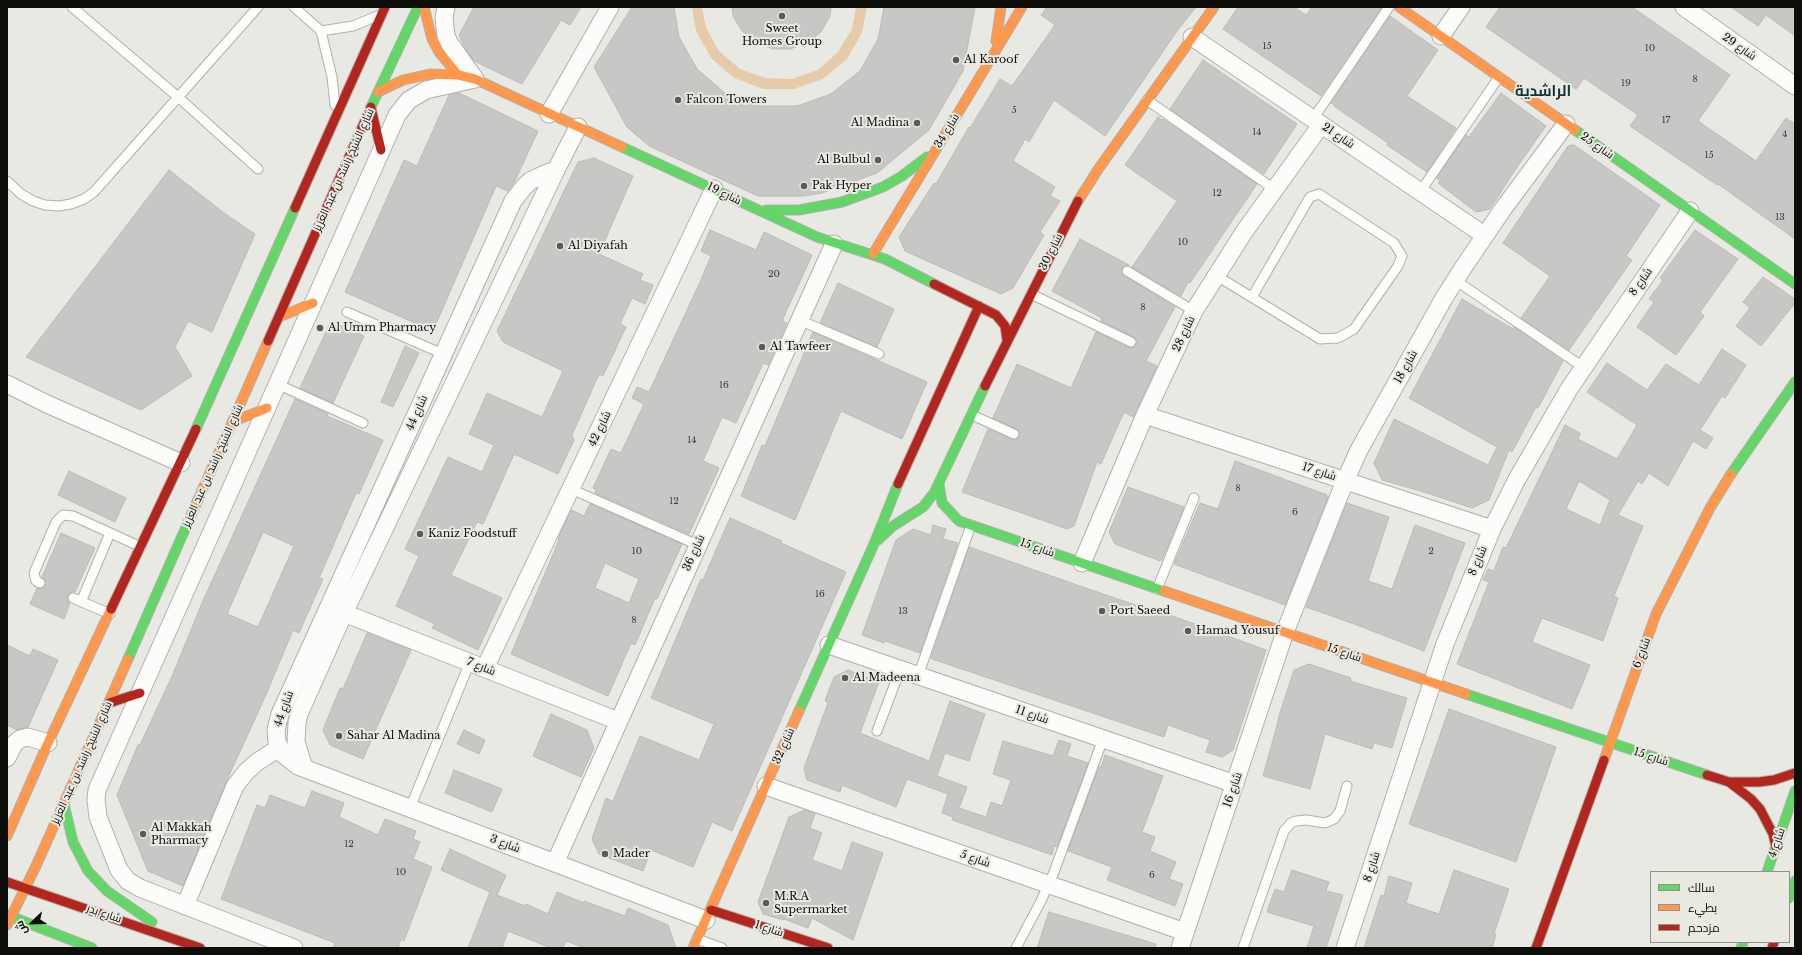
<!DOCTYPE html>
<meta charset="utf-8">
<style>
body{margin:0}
#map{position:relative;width:1802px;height:955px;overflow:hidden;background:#e9e9e4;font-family:"Libre Baskerville",Cairo,serif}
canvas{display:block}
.frame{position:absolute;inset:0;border:8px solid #0d0d0a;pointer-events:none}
.legend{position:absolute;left:1650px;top:871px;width:140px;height:72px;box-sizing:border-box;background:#eaeae3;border:1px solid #92928c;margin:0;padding:5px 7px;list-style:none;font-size:12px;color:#0d0d0a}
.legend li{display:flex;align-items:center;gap:8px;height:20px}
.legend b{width:20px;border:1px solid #92928c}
.north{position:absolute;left:12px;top:903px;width:40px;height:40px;-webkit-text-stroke:3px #eaeae3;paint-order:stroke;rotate:247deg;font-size:11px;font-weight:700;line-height:16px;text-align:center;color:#0d0d0a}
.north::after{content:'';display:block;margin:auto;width:14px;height:18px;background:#0d0d0a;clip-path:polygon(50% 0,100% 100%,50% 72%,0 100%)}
</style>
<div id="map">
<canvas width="1802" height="955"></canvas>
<div class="frame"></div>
<ul class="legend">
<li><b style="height:5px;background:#63d668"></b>سالك</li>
<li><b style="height:5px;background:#ff974d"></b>بطيء</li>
<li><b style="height:5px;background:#b3261e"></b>مزدحم</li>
</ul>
<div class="north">ش</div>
</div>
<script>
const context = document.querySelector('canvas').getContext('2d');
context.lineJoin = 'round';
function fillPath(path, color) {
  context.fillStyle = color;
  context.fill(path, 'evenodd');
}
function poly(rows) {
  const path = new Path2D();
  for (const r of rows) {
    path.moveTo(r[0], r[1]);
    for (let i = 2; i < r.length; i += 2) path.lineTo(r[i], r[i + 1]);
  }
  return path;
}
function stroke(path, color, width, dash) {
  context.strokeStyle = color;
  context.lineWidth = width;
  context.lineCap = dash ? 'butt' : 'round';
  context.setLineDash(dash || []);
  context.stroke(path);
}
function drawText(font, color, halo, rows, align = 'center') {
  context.font = font + ' "Libre Baskerville",Cairo,serif';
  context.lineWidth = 4;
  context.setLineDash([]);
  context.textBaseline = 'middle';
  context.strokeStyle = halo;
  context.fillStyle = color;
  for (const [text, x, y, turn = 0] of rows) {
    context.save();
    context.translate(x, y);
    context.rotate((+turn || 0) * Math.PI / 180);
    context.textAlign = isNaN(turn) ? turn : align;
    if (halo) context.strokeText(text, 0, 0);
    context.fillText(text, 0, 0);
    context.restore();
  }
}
fillPath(poly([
 [692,7,702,7,706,28,719,51,740,69,765,78,792,79,818,70,838,52,852,29,856,7,867,7,862,33,847,59,823,79,794,89,763,89,734,78,711,58,696,31]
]), '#e6cbab');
const building = poly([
 [474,7,581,7,570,25,561,20,522,84,474,61,465,48,459,35,474,7],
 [632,7,674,7,679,37,697,69,725,93,760,106,797,106,831,94,860,71,878,39,884,7,975,7,963,71,929,130,877,173,822,193,804,196,758,196,649,146,627,127,594,67,632,7],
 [732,7,831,7,830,16,821,32,807,43,790,49,773,49,756,43,742,31,733,16,732,7],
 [1047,7,1196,7,1177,31,1105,136,1054,100,1029,142,1025,139,1013,161,1055,187,1050,196,1060,201,1040,232,1044,235,1013,288,1001,294,905,251,899,237,934,183,936,184,969,127,970,128,1000,79,1012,86,1055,25,1041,15,1047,7],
 [1238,7,1294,7,1306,15,1312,7,1382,7,1321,96,1223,29,1238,7],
 [1500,7,1632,7,1730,75,1698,121,1756,161,1786,118,1795,124,1795,239,1718,184,1717,185,1630,126,1638,115,1584,78,1576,89,1486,27,1500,7],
 [1731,7,1795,7,1795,36,1766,15,1758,26,1731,7],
 [1390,16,1438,50,1407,96,1456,128,1427,172,1387,145,1388,143,1334,106,1335,105,1331,103,1390,16],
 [1203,60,1297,124,1264,174,1170,109,1203,60],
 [459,93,538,131,514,183,508,191,496,186,433,331,345,292,404,160,417,166,449,95,459,93],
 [1501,93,1546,126,1517,167,1490,209,1476,212,1438,183,1440,181,1437,178,1466,135,1469,137,1501,93],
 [1158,117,1162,120,1163,119,1257,184,1190,283,1188,282,1181,296,1132,267,1177,201,1125,165,1158,117],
 [1574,145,1660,205,1626,256,1632,260,1569,350,1521,318,1550,276,1503,243,1568,146,1574,145],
 [594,158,633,176,599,254,643,274,640,280,653,285,645,304,632,298,620,324,626,327,603,376,599,374,572,435,574,440,558,474,514,454,483,524,477,522,451,575,502,598,478,650,432,628,435,624,396,606,419,556,405,549,448,457,482,472,494,445,469,434,487,393,542,417,563,371,503,342,497,331,578,162,594,158],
 [169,170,224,213,255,234,212,332,188,321,175,347,192,376,141,410,26,357,169,170],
 [710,230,756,250,764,232,812,255,782,321,787,323,768,365,763,363,736,423,722,417,703,461,719,468,689,534,595,493,596,489,593,488,611,449,621,453,644,404,632,398,637,387,649,392,700,282,711,256,701,251,710,230],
 [1695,230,1738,259,1700,312,1704,316,1676,355,1637,327,1654,302,1649,299,1663,280,1660,278,1695,230],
 [1080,239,1129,265,1124,266,1122,268,1122,274,1124,276,1175,307,1146,361,1157,366,1133,417,1124,412,1101,464,1097,462,1074,526,1067,529,962,492,988,429,1012,440,1017,439,1020,436,1019,431,1017,429,993,418,1017,364,1071,388,1096,332,1129,348,1134,347,1137,344,1136,339,1134,337,1101,321,1102,318,1052,291,1080,239],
 [1763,277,1795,299,1795,303,1761,346,1736,326,1750,308,1743,302,1763,277],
 [838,283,894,309,877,347,820,323,838,283],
 [1462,299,1513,329,1514,327,1563,361,1538,408,1536,407,1512,452,1509,450,1489,500,1472,508,1421,491,1382,480,1374,463,1394,419,1488,465,1497,447,1409,398,1462,299],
 [331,321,364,336,333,403,300,388,331,321],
 [813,332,927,382,902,439,841,411,795,520,741,496,762,445,765,446,813,332],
 [405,346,419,353,393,407,381,402,405,346],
 [1722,349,1746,365,1725,398,1722,396,1700,430,1713,438,1706,449,1693,441,1668,486,1649,473,1642,484,1638,481,1618,515,1643,526,1614,596,1618,598,1603,641,1542,618,1532,642,1590,665,1572,709,1457,664,1489,582,1483,580,1488,569,1494,571,1503,547,1506,548,1565,425,1580,433,1578,439,1617,459,1637,425,1587,392,1607,363,1647,390,1666,364,1699,385,1722,349],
 [1579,481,1610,500,1600,525,1566,509,1579,481],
 [295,399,328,414,327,416,383,440,359,494,356,493,319,578,323,579,299,633,293,630,265,697,226,782,183,886,148,871,117,795,138,745,140,745,173,674,202,603,295,399],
 [263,532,294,546,258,627,227,614,263,532],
 [1235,461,1327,495,1326,496,1328,497,1285,605,1174,564,1200,503,1218,509,1235,461],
 [69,471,126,498,115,522,58,495,69,471],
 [1128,487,1184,507,1162,560,1160,560,1160,561,1115,544,1109,532,1128,487],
 [1347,503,1389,517,1368,581,1392,589,1415,525,1465,543,1424,651,1357,625,1306,607,1347,503],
 [590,504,682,544,657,599,655,598,635,645,631,643,608,696,511,654,559,540,558,539,571,510,584,516,590,504],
 [605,563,639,579,629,603,595,588,605,563],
 [730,518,782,541,781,543,846,572,732,831,712,822,693,867,651,850,643,871,599,854,592,839,606,798,613,801,640,736,699,760,714,724,651,698,701,579,703,580,730,518],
 [933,525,946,529,943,539,958,543,920,653,885,641,884,643,862,635,896,540,913,529,931,535,933,525],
 [61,533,95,548,75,592,72,592,68,595,67,599,70,603,64,619,30,604,37,588,43,588,45,585,45,580,42,577,61,533],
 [969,547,1080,586,1147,609,1148,607,1266,650,1233,750,1222,757,1206,752,1210,740,1168,725,1164,737,932,659,931,658,969,547],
 [367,633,411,650,363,759,330,745,323,730,340,688,343,689,367,633],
 [7,645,30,656,33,649,58,660,28,727,17,730,7,725,7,645],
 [1309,664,1351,678,1350,681,1407,698,1392,748,1374,743,1372,749,1325,734,1310,789,1263,776,1279,718,1278,719,1294,670,1309,664],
 [848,670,879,682,860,733,929,761,950,701,985,714,969,761,945,753,937,776,967,787,959,808,986,817,991,802,1002,806,1011,780,993,774,1003,741,1053,756,1059,740,1071,744,1067,756,1088,763,1057,847,1054,846,1052,855,952,820,953,817,942,813,948,794,907,779,896,807,842,785,840,792,807,780,804,768,828,703,825,701,834,677,848,670],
 [1449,709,1556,747,1516,862,1409,824,1449,709],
 [551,714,587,730,594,748,581,777,533,756,551,714],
 [464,730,485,740,479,754,457,744,464,730],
 [1105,755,1163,776,1142,832,1155,837,1150,851,1176,862,1169,879,1183,884,1175,906,1107,880,1112,867,1068,851,1099,767,1101,767,1105,755],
 [454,770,502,789,492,812,445,793,454,770],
 [312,791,344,803,339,817,378,835,385,819,416,831,413,839,420,842,413,859,432,867,404,941,401,939,398,948,333,948,335,943,221,899,257,805,265,808,270,795,305,808,312,791],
 [805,810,815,814,810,828,822,833,812,860,842,871,852,842,883,853,853,940,812,918,808,928,784,919,784,920,763,914,758,902,789,817,805,810],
 [450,849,506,875,497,895,525,906,526,904,548,914,557,892,584,903,584,901,625,916,628,908,668,925,676,948,585,948,566,941,563,948,551,948,508,931,502,948,468,948,490,892,441,870,450,849],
 [1292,870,1329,882,1326,891,1343,895,1326,948,1307,948,1314,926,1267,912,1275,889,1284,892,1292,870],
 [1454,870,1509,889,1494,933,1496,934,1492,948,1364,948,1381,895,1384,896,1389,876,1412,883,1406,903,1439,914,1454,870],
 [1049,912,1156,944,1155,948,1037,948,1049,912]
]);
fillPath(building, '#c7c8c5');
stroke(building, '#babab7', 1);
const lane = poly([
 [72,7,178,97,258,169],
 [294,7,321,31,332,77,335,105],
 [321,31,353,26,377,16],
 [1147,100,1274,189],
 [1313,119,1389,7],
 [7,181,21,194,33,201,45,205,59,206,71,204,84,199,94,192,258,7],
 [1420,192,1499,77],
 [1127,271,1194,311],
 [1217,276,1320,339,1338,338,1354,329,1398,266,1402,256,1394,243,1319,194,1310,197,1252,297],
 [1455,280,1583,367],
 [1031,294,1131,342],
 [347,312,443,354],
 [799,320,879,354],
 [277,384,363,423],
 [972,415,1014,434],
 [571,489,698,545],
 [40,583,36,581,34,573,56,522,63,515,73,516,141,547],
 [1157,589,1194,498],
 [73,598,110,614],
 [81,602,110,533],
 [918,676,971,525],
 [877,731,900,670],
 [410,808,470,662],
 [697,939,722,948],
 [1016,948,1041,901,1054,872,1103,739],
 [1243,948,1284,831,1291,823,1296,821,1306,820,1325,823,1334,819,1340,811,1347,786]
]);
const street = poly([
 [1684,7,1795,86],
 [1441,36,1461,7],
 [1192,37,1484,235],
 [549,114,610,7],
 [556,170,547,173,530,181,524,187,513,201,280,714,276,730,277,742,283,754,298,766,706,920],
 [7,384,47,404,181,463],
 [1145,415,1492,529],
 [1082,563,1145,415,1194,311,1244,232,1321,125],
 [344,613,618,721],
 [829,645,1235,784],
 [485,668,714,189],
 [7,758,14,744,20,739,28,737,48,743],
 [304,768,296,742,297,723,299,714,344,613,556,170,578,127],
 [766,786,1185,932],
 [555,863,834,244],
 [185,906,235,786,246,772,257,762,279,748],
 [294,948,140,888,128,881,119,870,98,817,96,800,97,790,397,115,409,100,426,90,475,79,450,44,446,36,444,18,446,7],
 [1180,948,1285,632,1345,481,1359,450,1444,298,1463,268,1503,209,1566,124],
 [1345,948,1445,644,1492,529,1516,481,1569,389,1690,211]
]);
const fast = poly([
 [371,107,418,7],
 [1575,130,1795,284],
 [622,147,817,237,885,259,934,284],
 [766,210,799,210,842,202,883,187,902,176,927,157],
 [196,429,295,208],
 [1731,474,1795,382],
 [939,484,942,503,959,521,1164,591],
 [878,540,893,526,923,507,934,493,985,386],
 [128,659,197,502],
 [1466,694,1707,775],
 [799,711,874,544,898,484],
 [64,804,73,842,88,871,107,891,152,922],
 [1767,872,1795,791],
 [1789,898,1795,881],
 [7,915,92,948],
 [1741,948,1743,942]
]);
const slow = poly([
 [424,7,432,39,439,52,458,75],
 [1399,7,1575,130],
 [996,41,1001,7],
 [378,92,403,80,430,74,458,75,475,79,622,147],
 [1078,201,1099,168,1214,7],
 [873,254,1022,7],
 [279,317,313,303],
 [232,422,267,408],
 [197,502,268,341],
 [1164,591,1466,694],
 [1604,760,1656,614,1710,508,1731,474],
 [7,836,48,743,111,609],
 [7,925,36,866,128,659],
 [693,948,799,711]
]);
const jam = poly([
 [371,108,381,150],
 [295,208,385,7],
 [934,284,996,315,1005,326,1007,340],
 [268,341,371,107],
 [985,386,1078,201],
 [898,484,979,306],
 [111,609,196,429],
 [109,703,140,693],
 [1707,775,1729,782,1751,799,1760,809,1773,834,1776,847],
 [1729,782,1759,782,1774,780,1795,773],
 [7,882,200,948],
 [711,910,828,948],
 [1536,948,1604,760],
 [1772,948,1774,942]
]);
stroke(lane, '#afafac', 11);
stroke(street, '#afafac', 19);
stroke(fast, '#afafac', 11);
stroke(slow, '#afafac', 11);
stroke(jam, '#afafac', 11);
stroke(lane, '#fcfcfb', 9);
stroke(street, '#fcfcfb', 17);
stroke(fast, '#63d668', 9);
stroke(slow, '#ff974d', 9);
stroke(jam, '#b3261e', 9);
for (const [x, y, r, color] of [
 [782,16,4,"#5a5a56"],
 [956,60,4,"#5a5a56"],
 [678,100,4,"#5a5a56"],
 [917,123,4,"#5a5a56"],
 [878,160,4,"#5a5a56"],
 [804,186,4,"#5a5a56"],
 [560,246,4,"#5a5a56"],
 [320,328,4,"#5a5a56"],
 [762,347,4,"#5a5a56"],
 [420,534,4,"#5a5a56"],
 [1102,611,4,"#5a5a56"],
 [1188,631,4,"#5a5a56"],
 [845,678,4,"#5a5a56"],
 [339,736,4,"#5a5a56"],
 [143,834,4,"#5a5a56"],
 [605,854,4,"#5a5a56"],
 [766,903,4,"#5a5a56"]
]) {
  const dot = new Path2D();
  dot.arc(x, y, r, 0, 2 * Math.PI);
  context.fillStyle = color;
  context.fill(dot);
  stroke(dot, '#eaeae3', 1.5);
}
drawText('9px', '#3c3c39', null, [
 ["15",1267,46],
 ["10",1650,48],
 ["8",1695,79],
 ["19",1626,83],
 ["5",1014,110],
 ["17",1666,120],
 ["14",1257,132],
 ["4",1785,134],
 ["15",1709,155],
 ["12",1217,193],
 ["13",1780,217],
 ["10",1183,242],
 ["20",774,274],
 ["8",1143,307],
 ["16",724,385],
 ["14",692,440],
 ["8",1238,488],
 ["12",674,501],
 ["6",1295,512],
 ["10",637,551],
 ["2",1431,551],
 ["16",820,594],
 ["13",903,611],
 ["8",634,620],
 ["12",349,844],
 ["10",401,872],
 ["6",1152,875]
]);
drawText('11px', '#0d0d0a', '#eaeae3', [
 ["Sweet",782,29,"center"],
 ["Homes Group",782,42,"center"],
 ["Al Karoof",964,60],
 ["Falcon Towers",686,100],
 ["Al Madina",909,123,"right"],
 ["Al Bulbul",870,160,"right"],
 ["Pak Hyper",812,186],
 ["Al Diyafah",568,246],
 ["Al Umm Pharmacy",328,328],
 ["Al Tawfeer",770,347],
 ["Kaniz Foodstuff",428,534],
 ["Port Saeed",1110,611],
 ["Hamad Yousuf",1196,631],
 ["Al Madeena",853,678],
 ["Sahar Al Madina",347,736],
 ["Al Makkah",151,828],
 ["Pharmacy",151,841],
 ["Mader",613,854],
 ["M.R.A",774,897],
 ["Supermarket",774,910]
], 'left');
drawText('11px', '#0d0d0a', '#eaeae3', [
 ["شارع 29",1739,47,35],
 ["شارع 34",947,131,-59],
 ["شارع 21",1338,136,34],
 ["شارع 25",1597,146,35],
 ["شارع الشيخ راشد بن عبد العزيز",344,170,-66],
 ["شارع 19",724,194,26],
 ["شارع 30",1051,252,-64],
 ["شارع 8",1641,282,-55],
 ["شارع 28",1184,334,-65],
 ["شارع 18",1406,367,-61],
 ["شارع 44",417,413,-66],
 ["شارع 42",600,429,-64],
 ["شارع الشيخ راشد بن عبد العزيز",213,466,-66],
 ["شارع 17",1319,472,18],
 ["شارع 15",1037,548,19],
 ["شارع 36",694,553,-66],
 ["شارع 8",1478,561,-67],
 ["شارع 15",1344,653,19],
 ["شارع 6",1642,653,-70],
 ["شارع 7",481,667,22],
 ["شارع 44",284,709,-70],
 ["شارع 11",1032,715,19],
 ["شارع 32",784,746,-66],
 ["شارع 15",1651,757,18],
 ["شارع الشيخ راشد بن عبد العزيز",82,763,-66],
 ["شارع 16",1233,790,-71],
 ["شارع 4",1777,843,-71],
 ["شارع 3",505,844,21],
 ["شارع 5",975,859,19],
 ["شارع 8",1372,867,-72],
 ["شارع بدر",104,914,19],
 ["شارع 1",769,929,18]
]);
drawText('bold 15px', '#113437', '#eaeae3', [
 ["الراشدية",1543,92]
]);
</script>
